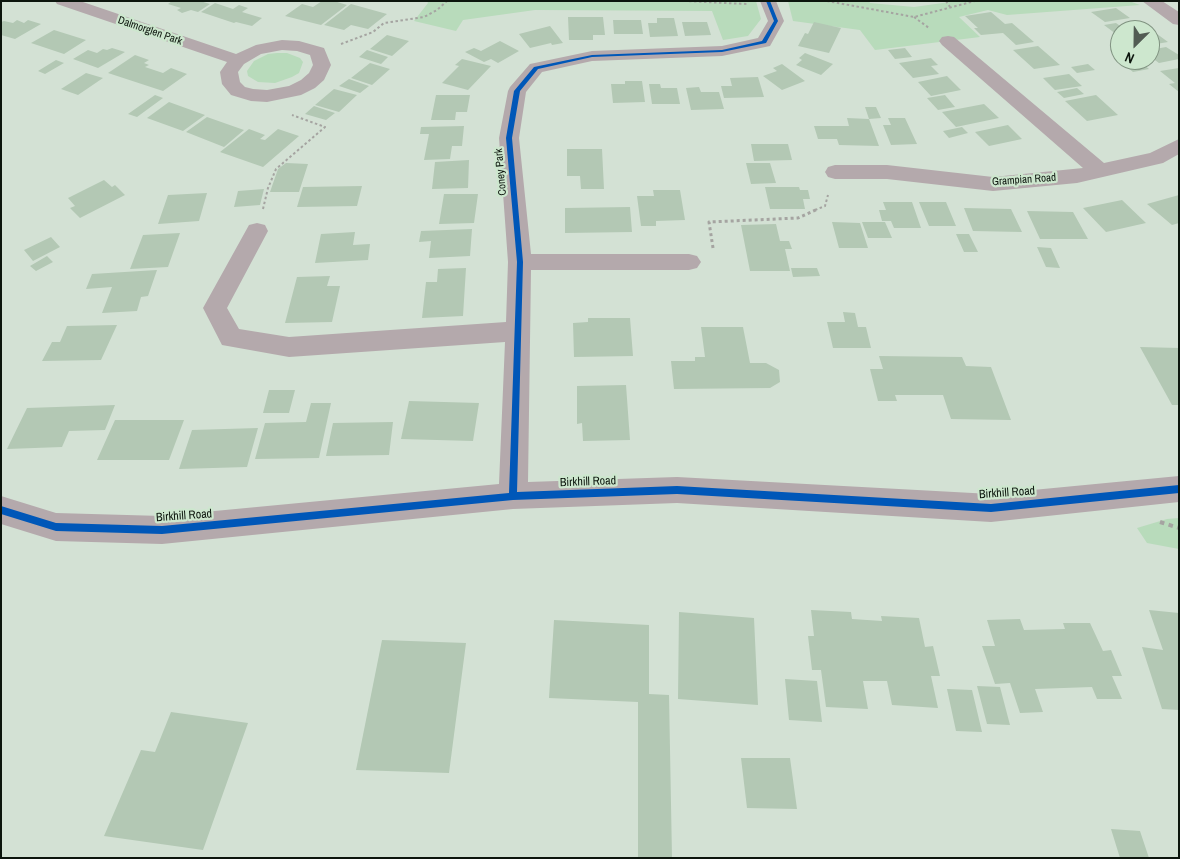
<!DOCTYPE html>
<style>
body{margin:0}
#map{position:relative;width:1180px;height:859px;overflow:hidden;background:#d3e1d4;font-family:"Archivo Narrow",sans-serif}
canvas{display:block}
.frame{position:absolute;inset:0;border:2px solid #0c150d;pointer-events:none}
.north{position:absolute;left:1110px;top:20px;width:50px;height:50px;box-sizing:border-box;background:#cde7ce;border:1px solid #809381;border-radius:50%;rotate:203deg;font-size:14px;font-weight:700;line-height:20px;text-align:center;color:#0c150d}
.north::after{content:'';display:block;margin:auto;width:18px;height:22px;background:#525c53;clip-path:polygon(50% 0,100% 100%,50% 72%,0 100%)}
</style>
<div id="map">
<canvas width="1180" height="859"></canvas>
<div class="frame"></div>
<div class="north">N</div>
</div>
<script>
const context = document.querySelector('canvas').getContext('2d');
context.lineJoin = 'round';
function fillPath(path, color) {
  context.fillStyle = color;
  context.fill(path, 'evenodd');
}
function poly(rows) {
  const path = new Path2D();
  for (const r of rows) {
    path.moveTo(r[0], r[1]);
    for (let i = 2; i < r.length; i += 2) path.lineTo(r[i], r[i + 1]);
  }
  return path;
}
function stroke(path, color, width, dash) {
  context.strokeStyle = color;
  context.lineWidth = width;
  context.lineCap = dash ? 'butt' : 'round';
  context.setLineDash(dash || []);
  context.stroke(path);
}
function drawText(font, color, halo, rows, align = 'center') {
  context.font = font + ' "Archivo Narrow",sans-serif';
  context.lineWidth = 4.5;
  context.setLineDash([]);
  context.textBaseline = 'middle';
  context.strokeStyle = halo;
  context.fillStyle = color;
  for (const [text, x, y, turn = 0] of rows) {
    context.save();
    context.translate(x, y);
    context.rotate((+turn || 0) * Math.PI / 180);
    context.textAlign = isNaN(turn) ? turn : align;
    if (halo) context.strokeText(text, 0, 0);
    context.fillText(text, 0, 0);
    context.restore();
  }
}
fillPath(poly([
 [427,1,756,1,761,19,748,36,723,40,712,11,535,10,463,20,456,31,414,21,428,3],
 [788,1,869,1,870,3,914,7,957,1,1129,1,1140,5,1007,15,988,10,959,17,980,37,875,50,860,30,793,21],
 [277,53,287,53,300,58,303,62,299,73,292,77,275,83,258,82,248,76,247,71,254,61,268,54],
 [1179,518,1179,549,1147,543,1137,528,1167,519]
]), '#b8dbbb');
fillPath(poly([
 [172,1,200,1,210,4,198,12,191,10,182,13,177,10,181,8,168,4],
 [322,1,334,1,347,5,321,25,285,16,302,4,313,7],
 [215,3,233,9,239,5,248,8,242,12,262,18,252,26,236,22,234,23,201,12],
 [351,4,387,14,368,29,351,25,344,30,324,25],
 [1116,8,1130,18,1105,22,1091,12],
 [991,12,1005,24,1012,23,1034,42,1016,45,1003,33,981,35,974,28,978,28,965,16],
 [568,17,603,17,605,35,593,35,593,40,569,40],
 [657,18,674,18,678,36,650,37,648,23,657,23],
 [17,20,24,23,28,20,41,24,15,39,1,35,1,22,4,21,13,23],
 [613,20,641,20,643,34,614,34],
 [682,22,707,22,711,35,685,36],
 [814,22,841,28,829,53,798,46,805,33,808,34],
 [1116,23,1126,30,1120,30,1120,33,1116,34,1104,25],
 [550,26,563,43,552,45,551,43,530,48,519,34],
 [54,30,86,40,64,54,31,43],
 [1153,31,1168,42,1150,45,1150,32],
 [387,35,409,41,392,56,370,49],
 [500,41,519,51,498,63,491,59,484,62,465,52,474,48,481,51],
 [1038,46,1060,65,1034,69,1013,50],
 [1166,47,1179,55,1179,59,1159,63,1152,58,1150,59,1150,50],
 [112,48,125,52,98,68,73,59,88,50,97,53,103,49,107,50],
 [905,48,912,57,895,59,888,50],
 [367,50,388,57,381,64,359,57],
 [805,53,833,64,821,75,796,65,802,60,799,58],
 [135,55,149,60,144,63,149,65,145,67,163,73,171,68,187,74,163,91,108,73],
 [931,58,938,65,931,66,939,74,913,78,899,63],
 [462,59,491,66,468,90,442,83,459,66,455,65],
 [56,60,64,63,45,74,38,71],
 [370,63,390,69,372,85,351,78],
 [782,64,805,81,782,90,763,76,777,71,773,68],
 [1088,64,1095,70,1077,73,1071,67],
 [1143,64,1149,69,1133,72,1127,67],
 [1179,68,1179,92,1169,84,1175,83,1160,71],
 [86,73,103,78,78,95,61,89],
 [1069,74,1082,86,1055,90,1043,78],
 [947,76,961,90,931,96,918,82],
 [758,77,764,97,724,98,721,86,732,86,730,78],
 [349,79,369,86,360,93,339,86],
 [625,81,642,81,645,102,613,103,611,84,625,84],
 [649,84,660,84,661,88,677,88,680,104,652,104],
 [699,87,701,92,719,92,724,109,691,110,686,88],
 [1077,88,1084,94,1064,98,1057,92],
 [334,89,357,95,339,112,315,105],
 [155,95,163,98,137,117,128,114],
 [436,95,470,95,467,112,456,112,455,120,431,120],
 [945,95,955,107,938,110,927,98],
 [1096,95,1118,115,1087,121,1065,101],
 [169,102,205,115,183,131,147,118],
 [984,104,999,118,956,127,942,112],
 [314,106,335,113,326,120,305,114],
 [865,107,876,107,881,118,869,119],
 [207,117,244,130,224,147,186,132],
 [847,118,869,119,879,146,839,145,837,139,818,139,814,126,849,126],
 [888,118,905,118,917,144,891,145,883,125,891,125],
 [1008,125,1022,139,989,146,975,132],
 [464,126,462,146,452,146,450,159,424,160,429,134,420,134,421,127],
 [962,127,968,133,949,138,943,131],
 [249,129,265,135,260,139,265,140,278,129,299,136,263,167,220,152],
 [751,144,788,144,792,160,754,161],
 [567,149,602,149,604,189,581,189,580,176,567,176],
 [469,160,468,188,432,189,435,162],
 [286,163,308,164,299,192,270,192,278,169],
 [746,163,770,163,776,183,751,184],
 [104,180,112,187,115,185,125,195,80,218,70,208,75,206,68,198],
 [362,186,357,206,297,207,303,187],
 [765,187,799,187,800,190,808,190,810,199,803,199,805,209,770,209],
 [264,189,260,205,234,207,238,191],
 [653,190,680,190,685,220,656,221,656,226,641,226,637,196,654,196],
 [207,193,199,221,158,224,168,195],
 [444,194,478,194,474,223,439,224],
 [1179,195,1179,223,1172,225,1147,204],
 [1122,200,1146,223,1106,232,1083,208],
 [883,202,912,202,921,228,894,228,891,221,882,221,879,210,886,210],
 [919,202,946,202,956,226,929,226],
 [630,207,632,232,565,233,565,208],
 [964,208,1011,209,1022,232,973,231],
 [1027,211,1073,212,1088,239,1040,239],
 [832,222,860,223,868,248,839,248],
 [862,222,885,222,892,238,868,238],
 [776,224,780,241,789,241,792,249,785,249,790,271,750,271,741,225],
 [472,229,470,256,429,258,431,241,419,242,421,231],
 [355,232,353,245,370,244,368,260,315,263,321,234],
 [180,233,168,267,130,269,143,235],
 [956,234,969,234,978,252,964,252],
 [51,237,60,247,33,261,24,250],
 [1037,247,1051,248,1060,268,1046,267],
 [47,256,53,262,36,271,30,266],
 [466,268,463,316,422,318,426,282,437,282,438,269],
 [791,268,817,268,820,276,793,277],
 [157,270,148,296,141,297,137,311,102,313,112,287,86,289,92,274],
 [330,276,327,286,340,286,332,322,285,323,297,277],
 [843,312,855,313,858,327,866,327,871,348,833,348,827,322,845,322],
 [588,318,630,318,633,356,574,357,573,323,588,322],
 [117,325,101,360,42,361,52,342,60,342,67,326],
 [701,327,743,327,750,363,766,363,779,370,780,382,770,388,674,389,671,361,695,361,695,357,705,357],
 [1140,347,1179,348,1179,405,1172,405],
 [879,356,962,357,966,366,991,367,1011,420,951,419,943,395,895,395,897,401,878,401,870,369,883,369],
 [626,385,630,440,583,441,582,423,577,424,577,386],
 [269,390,295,390,289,413,263,413],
 [409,401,479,403,473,441,401,439],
 [311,403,331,403,319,458,255,459,265,423,306,422],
 [115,405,105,430,69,431,62,447,7,449,27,408],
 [115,420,184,420,169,460,97,460],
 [393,422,389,455,326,456,333,423],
 [258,428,247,467,179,469,192,430],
 [811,610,851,612,852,619,882,621,881,616,919,618,925,647,933,646,940,676,931,676,938,708,892,705,887,681,863,681,868,709,826,707,821,670,812,670,808,636,814,636],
 [1149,610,1179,613,1179,710,1162,709,1142,647,1163,650],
 [679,612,754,618,758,705,678,699],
 [1020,619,1024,630,1065,629,1063,623,1090,623,1103,651,1111,650,1122,676,1112,676,1122,699,1097,699,1092,687,1035,689,1043,712,1020,713,1010,683,995,684,982,646,995,646,987,620],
 [554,620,649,625,649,694,669,695,672,858,638,858,638,702,549,698],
 [382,640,466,643,449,773,356,770],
 [785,679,817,681,822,722,789,720],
 [977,686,1000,687,1010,725,987,724],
 [947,689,972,690,982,732,956,731],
 [171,712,248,723,203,850,104,836,141,750,155,752],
 [741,758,790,758,797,809,747,808],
 [1111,829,1140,831,1149,858,1120,858]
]), '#b3c8b4');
stroke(poly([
 [684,1,747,4],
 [827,1,914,17,975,1],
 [946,1,950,7],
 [914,17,929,28],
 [341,44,373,32,384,23,424,17,437,10,447,1],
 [263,209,268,188,276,169,325,127,292,115],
 [815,210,825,206,828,195]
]), '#a5a4a1', 2, [2.5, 2.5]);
stroke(poly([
 [713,248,709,222,798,218,818,209]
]), '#a5a4a1', 3, [3, 3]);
stroke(poly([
 [1160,522,1179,528]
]), '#a5a4a1', 4, [4.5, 4.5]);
fillPath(poly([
 [55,1,80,1,236,54,256,45,282,40,299,41,324,48,331,65,324,80,315,88,301,95,267,102,251,101,231,95,222,84,220,72,227,62,57,4,55,1],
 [282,50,297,51,310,55,313,65,309,73,301,80,289,86,267,90,253,89,245,87,240,82,238,72,244,64,261,54,282,50],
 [760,1,776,1,784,21,770,46,722,56,592,61,542,72,526,92,519,138,531,254,689,254,697,256,701,262,697,268,689,270,531,270,528,482,677,477,991,494,1179,476,1179,502,991,522,677,503,513,509,162,544,56,541,1,524,1,496,56,513,162,516,499,484,505,342,289,357,222,345,203,308,249,225,257,223,265,225,268,231,227,308,239,329,289,337,506,322,508,262,499,138,508,91,510,87,530,64,592,51,722,46,758,38,768,21,760,1],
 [1142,1,1162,1,1179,12,1179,25,1173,24,1142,1],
 [948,36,954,37,1104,163,1150,153,1179,139,1179,154,1163,163,1077,183,993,191,887,179,835,179,828,177,825,172,828,167,835,165,887,165,993,177,1083,168,942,45,939,41,942,37,948,36]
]), '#b4a9ac');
fillPath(poly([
 [766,1,770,1,778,21,766,43,722,52,592,57,538,69,520,91,512,138,523,262,517,492,677,486,991,504,1179,485,1179,493,991,512,677,494,513,500,162,534,56,531,1,514,1,506,56,523,162,526,509,493,517,262,506,138,514,91,534,67,592,55,722,50,762,41,774,21,766,1]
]), '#0057b8');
drawText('11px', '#0c150d', '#cde7ce', [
 ["Dalmorglen Park",150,31,19],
 ["Coney Park",501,172,-95],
 ["Grampian Road",1024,180,-4]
]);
drawText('12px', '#0c150d', '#cde7ce', [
 ["Birkhill Road",588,482,-2],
 ["Birkhill Road",1007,493,-4],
 ["Birkhill Road",184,516,-4]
]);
</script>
